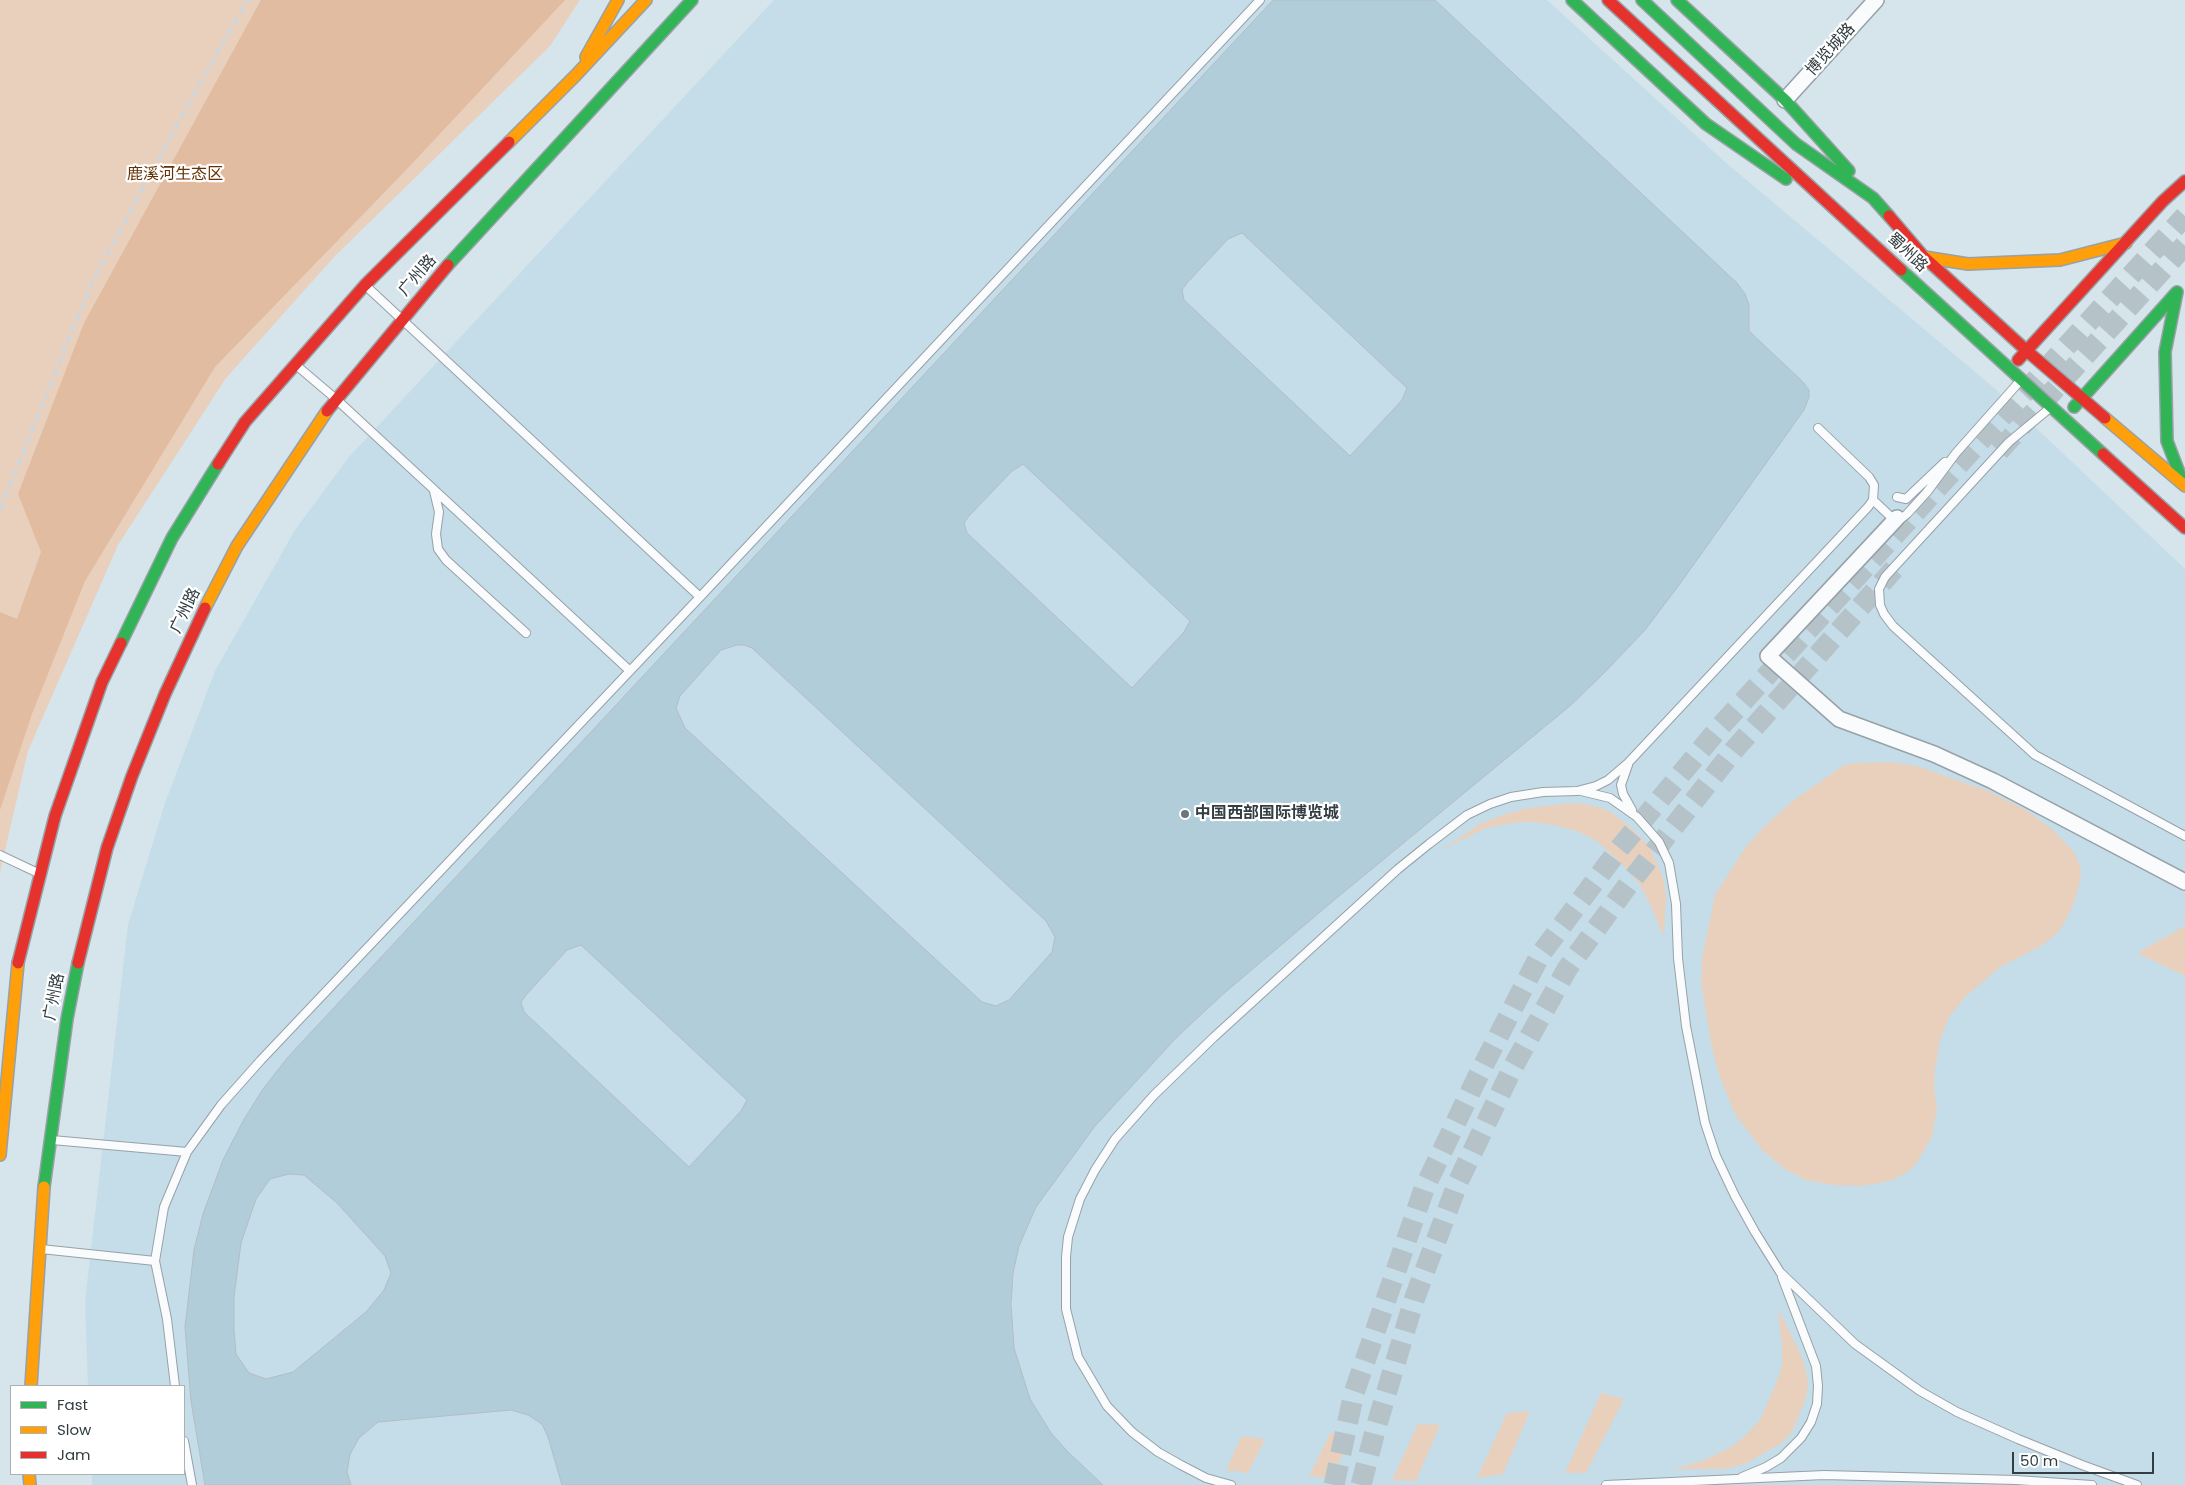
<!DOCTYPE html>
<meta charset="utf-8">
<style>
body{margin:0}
#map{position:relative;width:2185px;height:1485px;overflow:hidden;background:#d6e4eb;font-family:Poppins,sans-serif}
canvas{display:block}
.legend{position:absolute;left:10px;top:1385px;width:175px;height:90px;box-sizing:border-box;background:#fff;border:1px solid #adb1b3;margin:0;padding:6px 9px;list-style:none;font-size:15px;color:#323d42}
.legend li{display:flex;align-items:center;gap:10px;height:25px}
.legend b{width:25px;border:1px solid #adb1b3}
.scale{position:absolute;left:2012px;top:1452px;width:142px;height:22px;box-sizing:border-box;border:2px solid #323d42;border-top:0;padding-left:6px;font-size:15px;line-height:18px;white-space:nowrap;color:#323d42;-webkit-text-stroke:4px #fff;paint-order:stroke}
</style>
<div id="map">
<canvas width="2185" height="1485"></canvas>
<ul class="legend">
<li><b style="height:6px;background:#30b455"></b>Fast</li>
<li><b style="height:6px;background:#ff9f0a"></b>Slow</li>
<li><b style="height:6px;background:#e5322d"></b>Jam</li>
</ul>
<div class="scale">50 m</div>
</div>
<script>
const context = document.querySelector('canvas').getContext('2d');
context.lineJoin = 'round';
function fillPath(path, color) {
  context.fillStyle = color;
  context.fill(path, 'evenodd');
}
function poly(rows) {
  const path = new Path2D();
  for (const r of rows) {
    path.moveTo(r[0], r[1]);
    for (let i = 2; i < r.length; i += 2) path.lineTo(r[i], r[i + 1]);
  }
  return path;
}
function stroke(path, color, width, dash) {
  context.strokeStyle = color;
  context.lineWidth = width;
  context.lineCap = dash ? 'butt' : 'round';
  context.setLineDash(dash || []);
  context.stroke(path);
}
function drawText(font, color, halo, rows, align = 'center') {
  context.font = font + ' Poppins,"Noto Sans SC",sans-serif';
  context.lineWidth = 4.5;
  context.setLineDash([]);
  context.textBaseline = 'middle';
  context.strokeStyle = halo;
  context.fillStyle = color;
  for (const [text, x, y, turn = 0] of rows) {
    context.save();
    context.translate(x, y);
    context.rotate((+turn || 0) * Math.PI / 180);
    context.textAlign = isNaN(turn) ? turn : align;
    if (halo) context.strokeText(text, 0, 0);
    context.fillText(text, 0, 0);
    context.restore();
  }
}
fillPath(poly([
 [774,0,1547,0,1725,162,1993,387,2185,569,2185,1485,92,1485,92,1474,184,1474,184,1386,88,1386,85,1302,128,925,165,803,215,671,295,530,349,457]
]), '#c4dde9');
fillPath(poly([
 [0,0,580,0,550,46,335,256,226,378,118,545,28,751,0,872],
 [1891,762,1917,766,1988,791,2026,810,2053,830,2074,852,2080,866,2081,877,2074,903,2062,927,2055,935,2041,946,2000,967,1965,997,1949,1017,1940,1040,1935,1070,1934,1088,1937,1108,1932,1136,1918,1161,1910,1170,1895,1179,1881,1183,1861,1186,1833,1185,1806,1180,1785,1169,1763,1151,1735,1114,1719,1075,1711,1043,1701,982,1702,958,1715,895,1745,848,1766,825,1794,800,1844,765,1855,763],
 [1575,803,1594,806,1609,811,1629,826,1649,846,1662,875,1666,895,1664,936,1649,902,1640,885,1627,869,1597,841,1579,832,1559,826,1534,822,1513,823,1486,828,1443,849,1480,824,1506,814,1528,808],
 [2185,926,2185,976,2137,953],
 [1778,1309,1801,1355,1806,1371,1808,1384,1806,1398,1792,1432,1782,1443,1747,1463,1725,1469,1674,1469,1705,1460,1729,1448,1742,1439,1760,1420,1777,1381,1782,1366,1782,1346],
 [1601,1393,1624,1399,1586,1473,1565,1473],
 [1530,1411,1503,1474,1477,1478,1507,1413],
 [1418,1424,1440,1425,1416,1481,1392,1480],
 [1331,1432,1352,1436,1331,1478,1309,1476],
 [1242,1436,1265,1439,1248,1473,1226,1470]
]), '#e9d0bd');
fillPath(poly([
 [261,0,565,0,407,169,215,367,85,581,32,714,0,810,0,612,17,619,41,552,18,494,84,323]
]), '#e1bca0');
const building = poly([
 [1273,0,1435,0,1737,283,1745,294,1749,305,1749,331,1802,381,1809,390,1809,397,1804,410,1679,585,1645,630,1604,673,1571,705,1333,901,1222,995,1176,1038,1095,1126,1036,1207,1019,1246,1013,1273,1011,1304,1014,1348,1030,1399,1051,1433,1067,1451,1103,1485,562,1485,548,1437,542,1424,528,1415,511,1410,378,1422,359,1438,350,1454,347,1472,351,1485,205,1485,191,1401,185,1327,194,1250,203,1214,223,1160,243,1121,263,1089,288,1057,1273,0],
 [1242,233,1407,388,1402,400,1350,456,1184,300,1182,290,1187,283,1228,239,1242,233],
 [1023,464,1190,621,1184,632,1132,688,967,533,964,523,969,516,1011,472,1023,464],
 [737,645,744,645,752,648,1046,921,1055,937,1052,952,1009,1000,996,1006,982,1002,685,728,676,708,680,696,721,650,737,645],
 [581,945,747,1100,741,1111,689,1167,524,1012,521,1002,526,995,567,950,581,945],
 [289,1174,304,1175,337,1203,385,1256,391,1273,384,1290,366,1312,293,1372,266,1379,249,1373,236,1354,234,1330,234,1297,241,1243,256,1199,270,1179,289,1174]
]);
fillPath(building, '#b1cdd9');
stroke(building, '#b3bec3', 1);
stroke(poly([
 [1999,451,2185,245],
 [1334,1485,1354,1393,1424,1189,1478,1076,1540,955,1619,849,1719,728,2185,216],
 [1361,1485,1375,1431,1414,1300,1458,1182,1513,1067,1567,969,1628,885,1734,750,1894,569]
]), '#b5c3c9', 21, [21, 11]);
const lane = poly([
 [366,286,700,597],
 [296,365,336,399,630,671],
 [2050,408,2009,442,1885,577,1879,589,1880,605,1884,614,1893,626,2035,755,2185,836],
 [434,491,439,512,436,534,438,549,446,560,526,633],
 [1897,497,1906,499,1945,462],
 [1873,500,1890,516,1902,518,1907,514,1927,492,1956,453,2020,381],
 [1628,765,1621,785,1623,794,1632,810],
 [1581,791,1610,798,1637,817,1659,842,1669,863,1676,904,1678,958,1686,1026,1705,1123,1716,1156,1735,1196,1755,1232,1780,1272,1855,1344,1920,1391,1957,1412,2018,1439,2082,1465,2137,1485],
 [0,855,38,873],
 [52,1140,187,1152],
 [41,1249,155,1261],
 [175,1386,167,1319,155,1261,164,1207,187,1152,221,1105,261,1060,700,597,1260,0],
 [184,1441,192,1485],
 [1742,1477,1766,1467,1781,1458,1801,1438,1811,1422,1817,1404,1818,1386,1816,1366,1782,1277],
 [1231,1485,1206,1478,1181,1465,1158,1452,1132,1432,1107,1406,1078,1357,1066,1309,1066,1257,1068,1237,1080,1199,1095,1170,1115,1139,1154,1095,1214,1037,1398,869,1429,844,1467,815,1490,804,1511,797,1543,792,1577,791,1596,786,1608,780,1628,763,1868,507,1873,500,1874,485,1869,477,1818,428],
 [1606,1485,1824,1475,2016,1480,2092,1485]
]);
const street = poly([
 [1785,100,1876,0],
 [1897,518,1768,656,1839,719,1934,754,1993,781,2185,882]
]);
const fast = poly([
 [1572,0,1706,124,1786,179],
 [1642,0,1796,144,1873,198,1889,216],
 [1677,0,1785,100,1849,171],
 [448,265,692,0],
 [1901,270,2103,454],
 [2177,292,2165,352,2167,441,2183,483],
 [2074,407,2177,292],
 [121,643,172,538,218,464],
 [44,1187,67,1019,78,963]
]);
const slow = poly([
 [586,57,618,0],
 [509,142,576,75,646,0],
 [1924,257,1968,264,2060,260,2126,243],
 [2105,418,2185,486],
 [205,608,237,546,327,411],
 [0,1155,18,963],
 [31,1386,44,1187],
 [29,1474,30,1485]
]);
const jam = poly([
 [1608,0,1901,270],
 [1889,216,1924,257,2027,351,2105,418],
 [2018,360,2163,201,2185,181],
 [327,411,448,265],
 [2103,454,2185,528],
 [218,464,245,422,365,285,509,142],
 [18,963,55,816,102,682,121,643],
 [78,963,107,848,132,776,165,694,205,608]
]);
stroke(lane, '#97a1a7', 10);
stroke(street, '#97a1a7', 18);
stroke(fast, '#97a1a7', 14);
stroke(slow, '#97a1a7', 14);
stroke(jam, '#97a1a7', 14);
stroke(lane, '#f9fbfc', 8);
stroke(street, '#f9fbfc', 15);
stroke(fast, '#30b455', 11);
stroke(slow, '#ff9f0a', 11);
stroke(jam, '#e5322d', 11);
stroke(poly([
 [0,510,91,284,201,81,248,0]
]), '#d1d5d7', 4, [8, 4]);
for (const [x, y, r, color] of [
 [1185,814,5,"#6b777d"]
]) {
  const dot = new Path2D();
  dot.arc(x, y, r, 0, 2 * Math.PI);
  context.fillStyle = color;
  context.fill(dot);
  stroke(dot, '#fff', 2);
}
drawText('16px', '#323d42', '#fff', [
 ["博览城路",1831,50,-48],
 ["蜀州路",1907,253,43],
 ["广州路",418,276,-49],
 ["广州路",186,611,-64],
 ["广州路",55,997,-79]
]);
drawText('16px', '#643205', '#fff', [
 ["鹿溪河生态区",175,175]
]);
drawText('bold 16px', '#323d42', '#fff', [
 ["中国西部国际博览城",1195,814]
], 'left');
</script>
